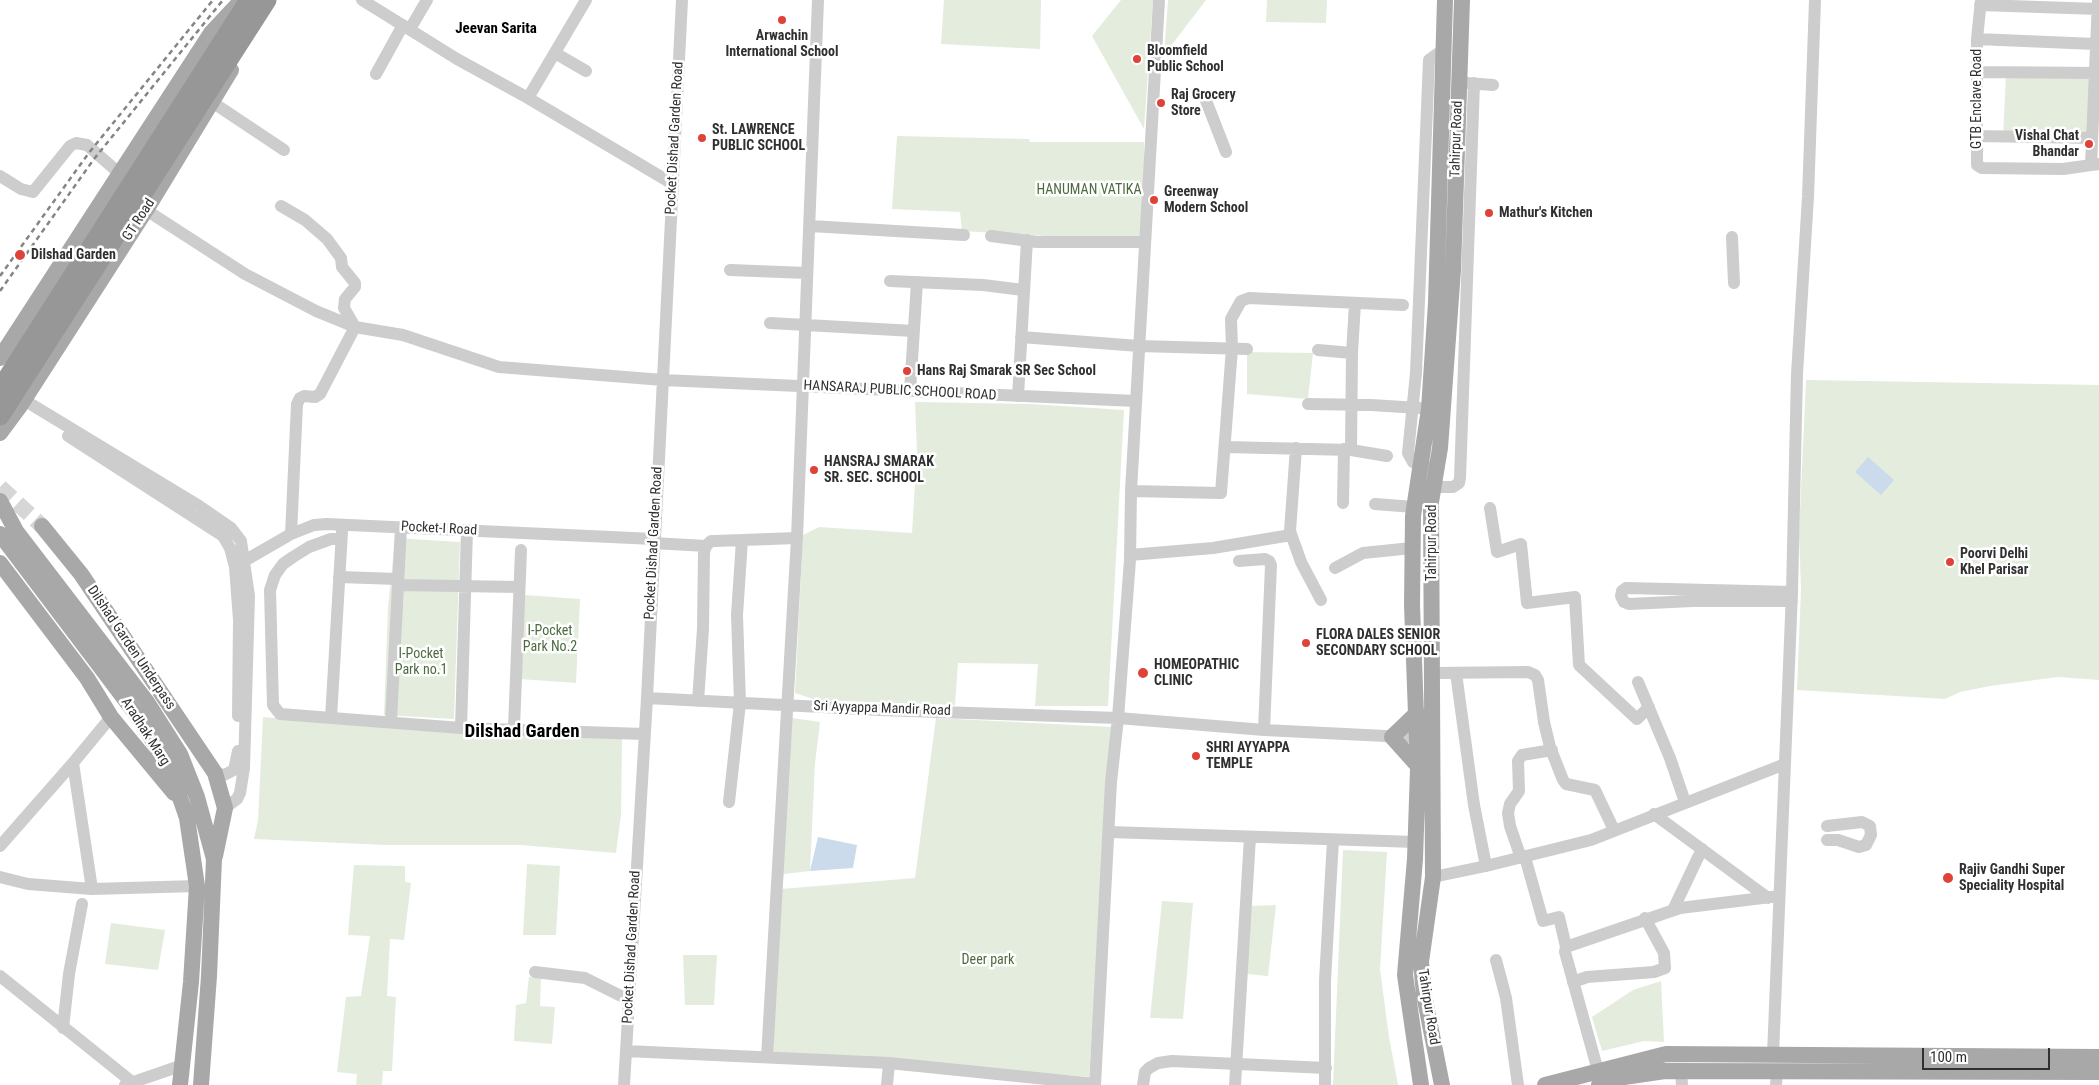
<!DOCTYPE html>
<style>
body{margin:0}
#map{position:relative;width:2099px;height:1085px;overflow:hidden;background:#fff;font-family:"Roboto Condensed",sans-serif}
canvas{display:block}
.scale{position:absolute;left:1922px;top:1048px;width:128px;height:22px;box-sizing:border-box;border:2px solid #303030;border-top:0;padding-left:6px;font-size:15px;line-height:18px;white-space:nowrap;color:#303030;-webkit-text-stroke:4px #fff;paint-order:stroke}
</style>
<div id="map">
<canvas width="2099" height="1085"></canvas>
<div class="scale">100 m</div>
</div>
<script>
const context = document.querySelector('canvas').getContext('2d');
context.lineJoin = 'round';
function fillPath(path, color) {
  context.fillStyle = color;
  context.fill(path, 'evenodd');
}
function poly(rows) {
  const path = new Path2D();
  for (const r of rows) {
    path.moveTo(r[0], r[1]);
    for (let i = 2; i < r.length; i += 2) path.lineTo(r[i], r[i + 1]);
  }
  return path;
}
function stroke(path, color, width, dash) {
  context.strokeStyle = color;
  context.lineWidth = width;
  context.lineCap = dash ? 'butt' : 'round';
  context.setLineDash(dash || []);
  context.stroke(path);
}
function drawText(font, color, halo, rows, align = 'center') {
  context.font = font + ' "Roboto Condensed",sans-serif';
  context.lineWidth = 5;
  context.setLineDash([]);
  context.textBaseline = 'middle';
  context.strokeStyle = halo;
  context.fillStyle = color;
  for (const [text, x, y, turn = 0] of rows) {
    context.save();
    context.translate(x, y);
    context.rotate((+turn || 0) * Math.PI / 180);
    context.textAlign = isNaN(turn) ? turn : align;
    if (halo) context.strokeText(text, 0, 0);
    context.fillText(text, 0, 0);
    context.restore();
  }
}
fillPath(poly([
 [944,0,1041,0,1040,49,941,44],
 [1121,0,1153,0,1144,129,1092,36],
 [1168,0,1206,0,1164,55],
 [1267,0,1327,0,1326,23,1266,22],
 [2006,74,2091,78,2090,140,2003,136],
 [897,136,1029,139,1030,142,1144,142,1145,242,962,231,960,212,892,209],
 [1247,352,1313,353,1308,399,1247,394],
 [1806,380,2099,385,2099,680,2058,677,1990,686,1960,692,1945,699,1797,690,1801,589,1799,534],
 [915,402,1031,404,1124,410,1108,706,1035,706,1038,664,958,663,955,705,816,700,795,693,803,535,819,527,912,533,917,452],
 [395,538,460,542,454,719,384,715,388,608],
 [525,595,580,599,576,683,520,679],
 [263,717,333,723,622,738,621,815,616,853,521,845,385,845,254,839,258,820],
 [792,718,820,722,815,763,810,871,776,875],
 [936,718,1113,727,1089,1077,763,1051,781,889,915,878],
 [1343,850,1387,852,1380,969,1389,1037,1398,1085,1333,1085],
 [527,864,560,866,556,935,523,935],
 [354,865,405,866,405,882,411,883,404,940,390,939,387,996,396,997,392,1071,383,1071,382,1085,356,1085,357,1074,337,1072,346,997,361,996,370,936,348,935],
 [1162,901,1193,903,1183,1019,1150,1018],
 [1276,905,1268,976,1247,974,1250,906],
 [111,923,165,930,158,970,105,964],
 [683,955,717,955,714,1005,685,1005],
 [529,977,541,978,540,1006,555,1007,552,1044,514,1041,516,1005,526,1003],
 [1661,981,1664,1042,1644,1041,1602,1051,1592,1017,1633,990]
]), '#e4ecde');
fillPath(poly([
 [1868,457,1894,480,1881,495,1855,472],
 [818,837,857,845,853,868,810,871]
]), '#cbdbeb');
stroke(poly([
 [0,487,42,526]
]), '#d6d6d6', 16, [16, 8]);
stroke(poly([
 [362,0,457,59,528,98,673,184],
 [1981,0,1977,39,1977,165,1982,168,2063,169,2099,164],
 [1980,5,2099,9],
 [410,29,427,0],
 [1977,39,2095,44],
 [555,53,586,71],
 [1978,72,2099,73],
 [376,74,403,25],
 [1467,83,1493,85],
 [528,98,586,0],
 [1205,98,1226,152],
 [212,102,284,150],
 [1976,136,2092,138],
 [2091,165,2098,0],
 [0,176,21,189,33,192,70,146,76,143,87,145,119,173],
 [281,206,305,220,327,239,341,258,342,267,355,283,355,287,345,299,344,308,355,327,320,394,315,397,304,396,300,398,297,404,291,534],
 [146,210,245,274,316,311,355,327,403,335,499,367,663,380,1136,401],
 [810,226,964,235],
 [991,236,1037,242,1145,242],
 [1732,237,1734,283],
 [730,270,807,273],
 [890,281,983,285,1023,290],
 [770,323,914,331],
 [1021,337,1139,346,1247,349],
 [1318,350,1352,353],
 [910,391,917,282],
 [1018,396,1027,240],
 [24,400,199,506,231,528,241,541,249,596,244,768,240,793,237,799,225,808],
 [1308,404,1371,405,1419,408],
 [68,436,223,536,230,548,235,567,239,620,238,716],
 [1225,447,1351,450,1387,456],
 [1296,448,1290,531,1301,562,1321,600],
 [1351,450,1352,353,1355,303],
 [1429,467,1421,467,1413,462,1408,453,1416,373,1429,60,1443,50],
 [1432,487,1453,487,1459,483,1460,478,1474,83],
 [1131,491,1221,493,1232,348,1231,319,1241,301,1249,298,1403,305],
 [1343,503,1344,449],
 [1375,504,1414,507],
 [1490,508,1497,552,1521,544,1527,603,1575,597,1579,665,1637,719,1649,707],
 [341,539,331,539,309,547,293,557,283,564,275,575,270,590,273,705,280,714,461,728,644,734],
 [653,543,706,546],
 [1130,555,1213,548,1291,535],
 [1239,561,1265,559,1269,561,1271,565,1264,730],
 [239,564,291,534,314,525,327,524,654,539],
 [1335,568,1363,553,1412,548],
 [339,577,398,579],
 [398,585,519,587],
 [1792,601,1693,601,1629,604,1624,602,1621,596,1622,591,1626,588,1792,592],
 [1433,673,1528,672,1535,675,1538,680,1544,722,1550,747,1563,780,1566,784,1595,790,1614,830],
 [1456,673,1474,805,1486,866],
 [1638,682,1670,758,1685,802],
 [647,698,880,710,1118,718,1264,730,1426,738],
 [698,701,703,629,704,552,706,546,711,541,715,541,797,538],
 [331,718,342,532],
 [391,721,401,527],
 [461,728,467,530],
 [514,728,521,550],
 [73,763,92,889],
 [215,773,224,775,234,770,238,751],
 [729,802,740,703,737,615,742,540],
 [1654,814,1768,898],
 [1109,832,1416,842],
 [1827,840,1838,840,1859,847,1866,845,1871,835,1870,826,1862,822,1827,826],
 [0,846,73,763,111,717],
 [1525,857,1543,921,1559,917,1566,947],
 [1521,858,1510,826,1508,813,1510,804,1519,791,1518,761,1522,755,1552,750],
 [0,877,28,884,92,889,197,886],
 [1433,877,1486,866,1591,840,1785,764],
 [1673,910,1702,849],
 [1496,960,1506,998,1518,1085],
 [535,972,585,978,629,1000],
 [0,976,132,1082],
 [1573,982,1587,977,1654,972,1665,968,1664,953,1645,918],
 [63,1028,69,974,82,904],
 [626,1051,889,1063,1095,1084],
 [1773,1055,1792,592,1797,374,1808,197,1815,0],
 [767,1057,797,538,818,0],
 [1598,1071,1565,952,1566,947,1680,908,1779,896],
 [1681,1071,1682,1085],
 [125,1085,183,1065],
 [624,1085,647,698,682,0],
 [887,1085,889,1063],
 [1095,1085,1111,782,1118,718,1130,560,1131,491,1159,0],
 [1143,1085,1145,1072,1149,1068,1158,1063,1172,1061,1326,1068],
 [1235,1085,1250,837],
 [1325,1085,1325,980,1333,840],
 [1776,1085,1777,1072]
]), '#cdcdcd', 12);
stroke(poly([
 [0,358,211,33,242,0],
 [0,433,20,406,146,210,231,70],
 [0,501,16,531,147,702,180,754,197,797,214,859,209,976,201,1085],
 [42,526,81,574,215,773,225,808,215,856],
 [0,534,136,714,169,766,187,818,197,886,191,982,180,1085],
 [0,563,87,678,111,717,174,793],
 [1417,713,1392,737,1418,766],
 [1421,1085,1405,975,1415,859,1418,769,1412,605,1413,516,1429,409,1436,303,1445,0],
 [1442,1085,1424,995,1421,962,1433,877,1431,502,1440,448,1453,270,1462,0],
 [1545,1085,1666,1054,2099,1057],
 [1599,1085,1624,1077,1665,1071,2099,1072]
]), '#a8a8a8', 16);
stroke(poly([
 [0,389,249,0],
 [0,416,267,0]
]), '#979797', 19);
stroke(poly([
 [0,276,88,154,213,0],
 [0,291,94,159,223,0]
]), '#858585', 2.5, [5, 4]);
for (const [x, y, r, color] of [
 [782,20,5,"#de433a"],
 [1137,59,5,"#de433a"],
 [1161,103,5,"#de433a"],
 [702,138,5,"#de433a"],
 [2089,144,5,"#de433a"],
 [1154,200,5,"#de433a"],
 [1489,213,5,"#de433a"],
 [20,255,6,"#de433a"],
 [907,371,5,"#de433a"],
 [814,470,5,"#de433a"],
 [1950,562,5,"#de433a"],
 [1306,643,5,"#de433a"],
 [1143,673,6,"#de433a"],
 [1196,756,5,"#de433a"],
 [1948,878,6,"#de433a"]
]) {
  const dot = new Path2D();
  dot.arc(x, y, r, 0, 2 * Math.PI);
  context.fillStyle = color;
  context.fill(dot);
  stroke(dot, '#fff', 2);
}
drawText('bold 14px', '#303030', '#fff', [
 ["Arwachin",782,36,"center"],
 ["International School",782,52,"center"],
 ["Bloomfield",1147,51],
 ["Public School",1147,67],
 ["Raj Grocery",1171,95],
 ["Store",1171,111],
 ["St. LAWRENCE",712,130],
 ["PUBLIC SCHOOL",712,146],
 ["Vishal Chat",2079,136,"right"],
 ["Bhandar",2079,152,"right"],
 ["Greenway",1164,192],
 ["Modern School",1164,208],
 ["Mathur's Kitchen",1499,213],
 ["Dilshad Garden",31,255],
 ["Hans Raj Smarak SR Sec School",917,371],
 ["HANSRAJ SMARAK",824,462],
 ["SR. SEC. SCHOOL",824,478],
 ["Poorvi Delhi",1960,554],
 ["Khel Parisar",1960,570],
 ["FLORA DALES SENIOR",1316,635],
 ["SECONDARY SCHOOL",1316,651],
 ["HOMEOPATHIC",1154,665],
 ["CLINIC",1154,681],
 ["SHRI AYYAPPA",1206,748],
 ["TEMPLE",1206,764],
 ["Rajiv Gandhi Super",1959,870],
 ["Speciality Hospital",1959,886]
], 'left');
drawText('14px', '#303030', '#fff', [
 ["GTB Enclave Road",1977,99,-90],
 ["Pocket Dishad Garden Road",675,138,-87],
 ["Tahirpur Road",1457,139,-88],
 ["GT Road",139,220,-57],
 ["HANSARAJ PUBLIC SCHOOL ROAD",900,391,3],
 ["Pocket-I Road",439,529,3],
 ["Pocket Dishad Garden Road",654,543,-87],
 ["Tahirpur Road",1432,543,-90],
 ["Dilshad Garden Underpass",131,648,56],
 ["Sri Ayyappa Mandir Road",882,709,2],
 ["Aradhak Marg",145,732,57],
 ["Pocket Dishad Garden Road",632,947,-87],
 ["Tahirpur Road",1428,1007,81]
]);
drawText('14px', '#4d6a3f', '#fff', [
 ["HANUMAN VATIKA",1089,190],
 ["I-Pocket",550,631],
 ["Park No.2",550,647],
 ["I-Pocket",421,654],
 ["Park no.1",421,670],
 ["Deer park",988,960]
]);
drawText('bold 15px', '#000', '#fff', [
 ["Jeevan Sarita",496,29]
]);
drawText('bold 19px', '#000', '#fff', [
 ["Dilshad Garden",522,732]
]);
</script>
